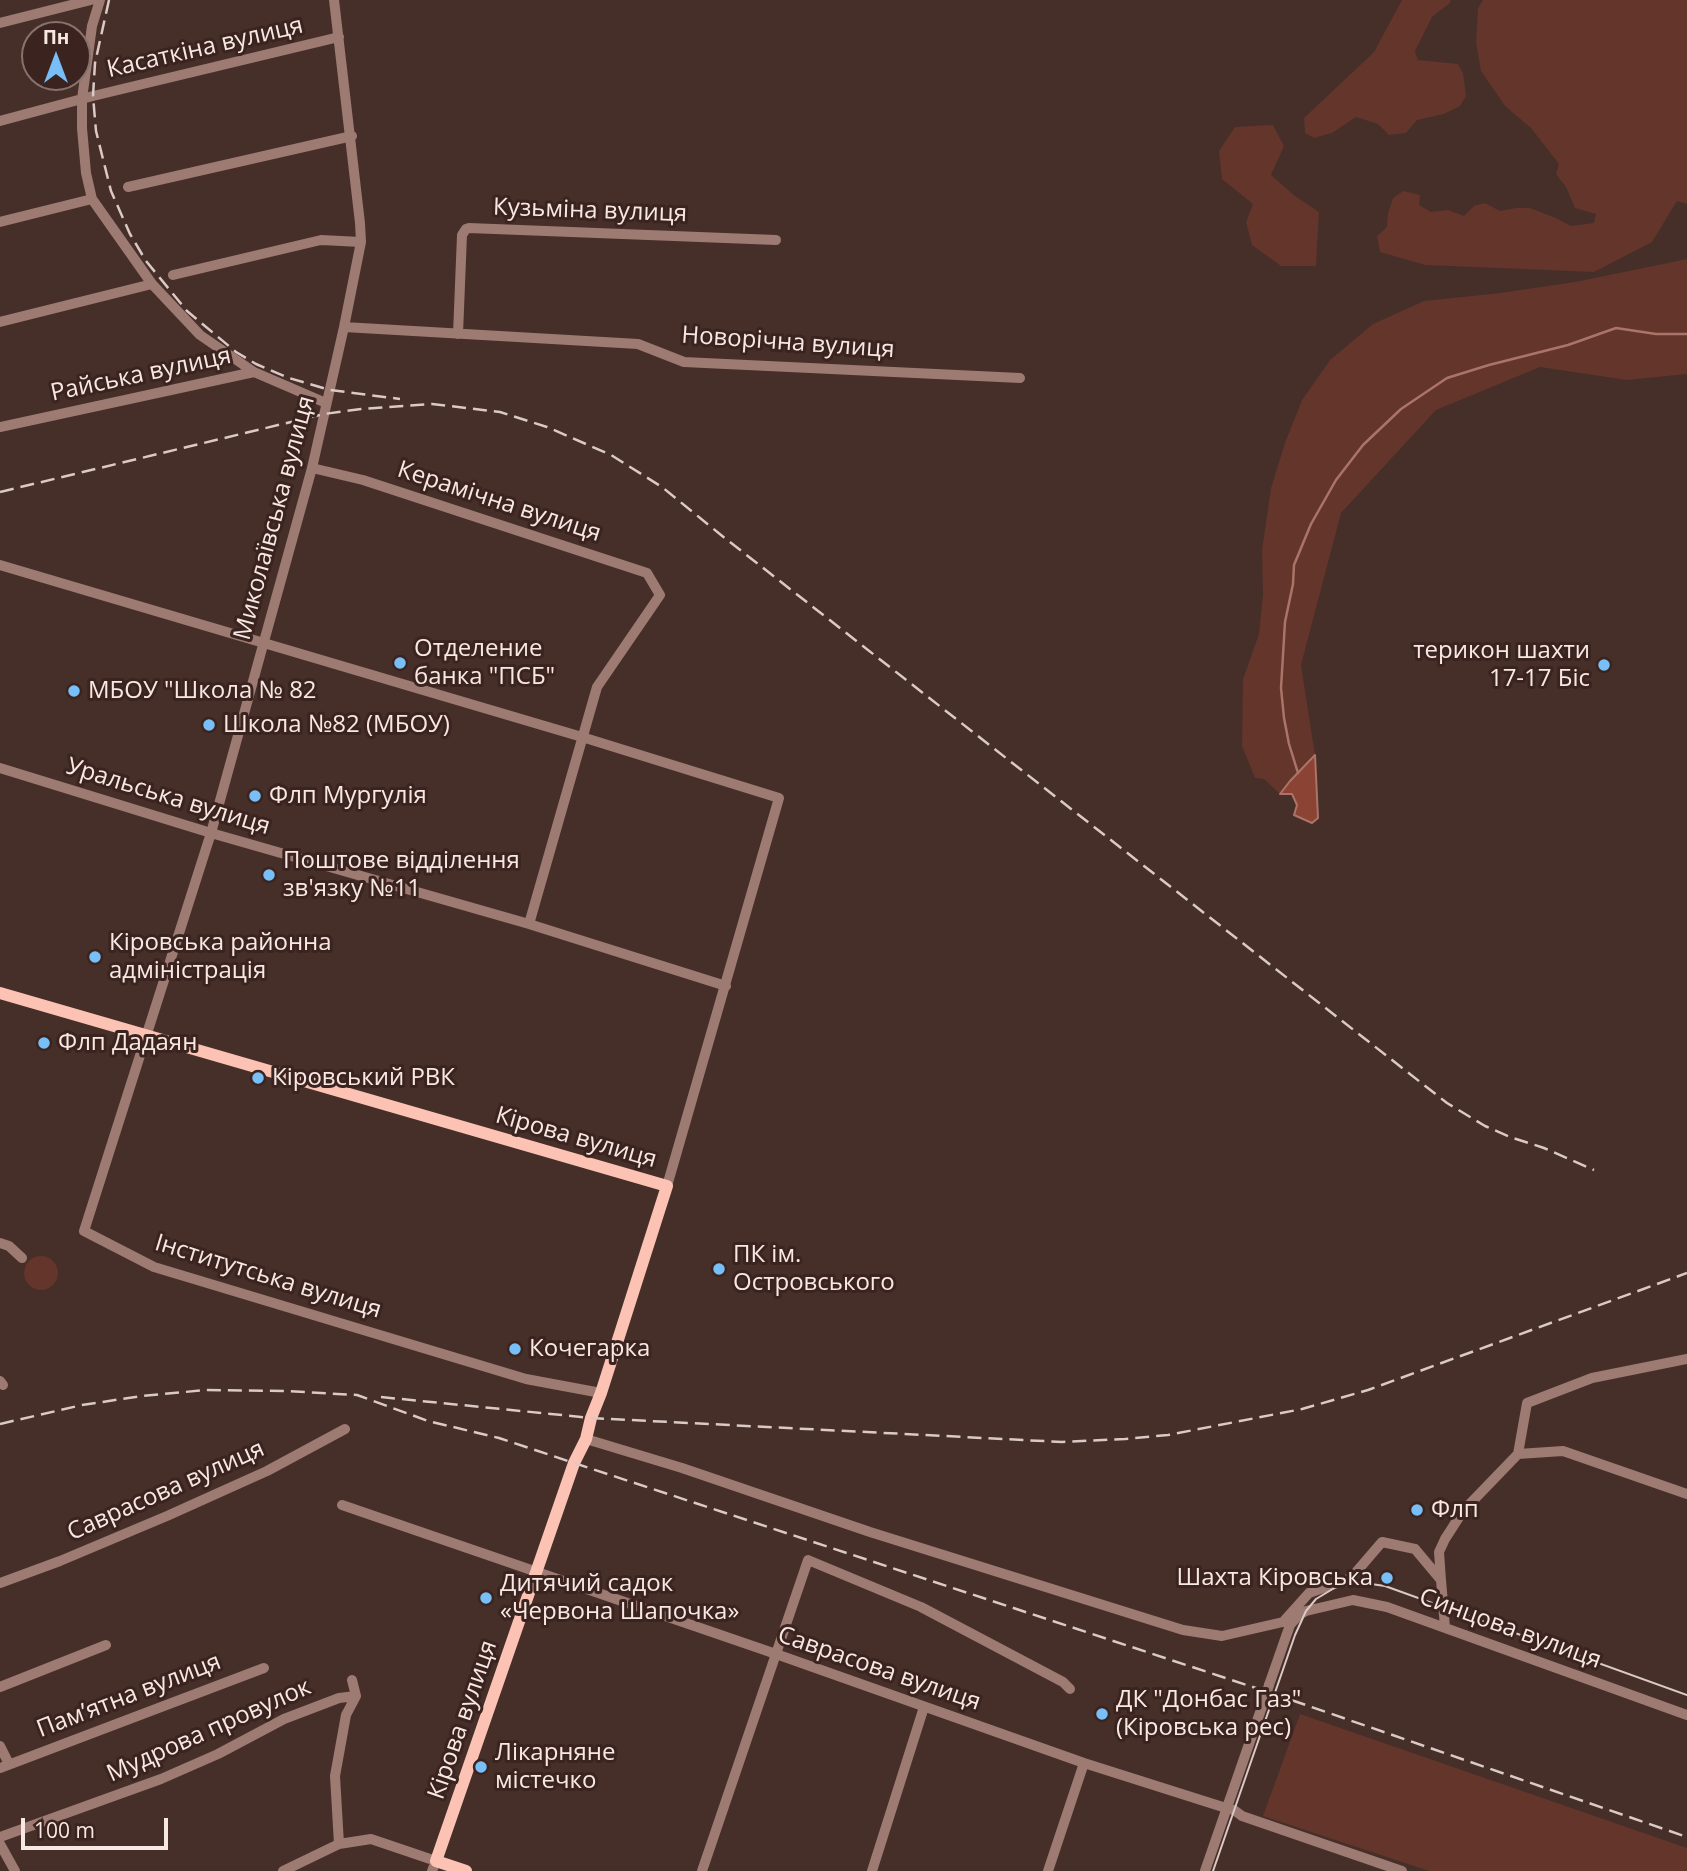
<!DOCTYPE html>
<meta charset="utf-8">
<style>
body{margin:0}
#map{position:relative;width:1687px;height:1871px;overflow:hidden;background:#462e29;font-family:"Open Sans",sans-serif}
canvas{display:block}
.north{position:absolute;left:21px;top:21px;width:70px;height:70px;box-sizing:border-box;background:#3b241f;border:2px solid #87726e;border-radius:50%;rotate:0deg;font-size:19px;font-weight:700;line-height:28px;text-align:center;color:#f8e8e4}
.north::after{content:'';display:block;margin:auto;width:24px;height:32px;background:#78bff7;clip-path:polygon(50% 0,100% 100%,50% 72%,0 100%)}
.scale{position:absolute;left:21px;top:1818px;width:147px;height:32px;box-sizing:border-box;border:4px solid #f8e8e4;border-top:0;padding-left:9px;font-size:21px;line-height:24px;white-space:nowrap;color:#f8e8e4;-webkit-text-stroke:5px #3b241f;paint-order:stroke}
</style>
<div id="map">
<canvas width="1687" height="1871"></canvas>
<div class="north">Пн</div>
<div class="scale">100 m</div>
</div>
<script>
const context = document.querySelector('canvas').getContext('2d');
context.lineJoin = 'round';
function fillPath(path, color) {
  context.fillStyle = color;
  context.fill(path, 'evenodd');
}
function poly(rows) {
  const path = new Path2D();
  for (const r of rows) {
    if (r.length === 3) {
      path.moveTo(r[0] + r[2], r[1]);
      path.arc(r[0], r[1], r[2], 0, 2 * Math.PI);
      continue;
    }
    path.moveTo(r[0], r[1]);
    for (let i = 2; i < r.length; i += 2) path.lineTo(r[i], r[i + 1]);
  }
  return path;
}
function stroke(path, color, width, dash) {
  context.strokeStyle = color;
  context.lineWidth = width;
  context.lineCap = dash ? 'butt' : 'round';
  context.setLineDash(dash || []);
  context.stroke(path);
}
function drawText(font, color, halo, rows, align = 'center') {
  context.font = font + ' "Open Sans",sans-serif';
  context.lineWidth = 6;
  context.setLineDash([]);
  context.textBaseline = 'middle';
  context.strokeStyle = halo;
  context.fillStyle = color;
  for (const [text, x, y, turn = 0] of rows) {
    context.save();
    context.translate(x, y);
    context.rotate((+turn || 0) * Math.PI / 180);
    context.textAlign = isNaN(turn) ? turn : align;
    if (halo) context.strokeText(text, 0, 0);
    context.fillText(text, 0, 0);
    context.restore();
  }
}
fillPath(poly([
 [1402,0,1451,0,1450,3,1432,17,1415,51,1418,60,1458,64,1463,73,1466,96,1460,106,1444,114,1417,120,1406,133,1389,135,1378,124,1356,117,1332,133,1314,138,1305,133,1304,118,1374,52],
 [1483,0,1687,0,1687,204,1677,201,1652,242,1594,272,1425,265,1380,252,1377,236,1387,227,1388,213,1393,198,1403,191,1420,195,1419,205,1431,212,1448,210,1464,216,1474,206,1485,203,1500,211,1516,208,1530,208,1556,218,1571,226,1594,223,1596,214,1575,208,1566,187,1556,174,1559,164,1531,128,1505,106,1481,71,1476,42,1478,8],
 [1273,125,1284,146,1271,175,1295,196,1319,212,1316,266,1281,266,1252,245,1246,222,1253,204,1222,179,1219,151,1235,127],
 [1687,259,1687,374,1627,380,1540,367,1436,410,1341,513,1301,665,1315,755,1290,781,1280,794,1264,779,1255,778,1242,746,1243,679,1259,634,1263,595,1262,550,1271,488,1285,443,1302,400,1330,360,1373,324,1424,301,1500,293,1575,282],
 [41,1273,17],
 [1300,1714,1687,1848,1687,1871,1429,1871,1263,1816]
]), '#63352b');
const water = poly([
 [1315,755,1318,818,1312,823,1294,815,1297,805,1292,794,1280,794,1290,781,1315,755]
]);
fillPath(water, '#8b4334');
stroke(water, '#ac7469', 2);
stroke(poly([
 [1298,773,1289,744,1284,718,1281,688,1285,622,1293,584,1294,565,1311,524,1336,480,1363,445,1401,409,1447,378,1489,365,1568,345,1616,328,1656,334,1687,334]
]), '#ac7469', 2.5);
stroke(poly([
 [100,0,92,26,82,99,82,128,86,173,92,199,152,284,200,335,254,372],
 [334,0,360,223,361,242,344,327,312,468,211,833,84,1231,154,1267,526,1379,601,1393],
 [0,23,91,0],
 [0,121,93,96,339,37],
 [128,187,352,136],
 [0,222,92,199],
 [173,275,321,240,361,242],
 [0,322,152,284],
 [344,327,638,344,684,362,1020,378],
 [458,334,462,235,466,229,469,228,776,240],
 [0,427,254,372,326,403],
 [312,468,363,480,647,573,660,595,597,687,529,924],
 [0,565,582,737,779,798,667,1186],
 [0,768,211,833,529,924,726,986],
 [0,1243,9,1246,22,1258],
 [0,1381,3,1385],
 [586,1439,682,1468,870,1532,1183,1630,1222,1636,1283,1622,1309,1593,1351,1578,1382,1542,1415,1549,1441,1580,1445,1627],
 [1518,1454,1563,1451,1687,1494],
 [342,1505,776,1654,1084,1763,1226,1808,1234,1810,1242,1816,1402,1871],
 [1441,1580,1439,1552,1445,1539,1463,1511,1518,1454,1527,1403,1592,1378,1687,1359],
 [0,1583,60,1561,167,1516,267,1471,345,1429],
 [1269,1685,1290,1625,1300,1614,1306,1611,1353,1600,1387,1607,1687,1715],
 [0,1687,106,1645],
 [0,1746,9,1764],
 [0,1768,264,1668],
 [0,1837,161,1779,218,1754,284,1719,339,1698,356,1696],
 [0,1844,15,1871],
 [339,1844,335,1776,346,1715,356,1696,352,1680],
 [283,1871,339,1844,371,1839,436,1861,432,1871],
 [702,1871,808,1560,921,1607,1063,1682,1070,1689],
 [872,1871,924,1707],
 [1048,1871,1084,1763],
 [1205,1871,1265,1698]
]), '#9d7a72', 10);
stroke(poly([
 [0,993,667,1186,601,1393,591,1418,586,1439,574,1463,436,1861,466,1871]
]), '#fcc3b5', 12);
stroke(poly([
 [1213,1871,1295,1635,1306,1611,1316,1599,1336,1587,1364,1583,1385,1586,1687,1695]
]), '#dac9c5', 2);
stroke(poly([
 [109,0,95,63,93,96,96,131,111,191,130,234,146,261,187,311,236,352,256,364,289,378,330,390,400,399],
 [0,492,324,414,361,409,432,404,500,412,547,427,611,455,662,487,721,535,1447,1103,1485,1126,1510,1137,1544,1148,1594,1170],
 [381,1397,591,1418,1062,1442,1125,1439,1168,1435,1302,1409,1368,1390,1687,1273],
 [0,1424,82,1405,142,1396,206,1390,286,1391,357,1395,428,1421,499,1438,574,1463,1274,1694,1687,1837]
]), '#dac9c5', 2.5, [14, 7]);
stroke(poly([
 [1265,1698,1269,1685]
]), '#9d7a72', 10);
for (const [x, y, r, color] of [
 [400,663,7,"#78bff7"],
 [1604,665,7,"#78bff7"],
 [74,691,7,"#78bff7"],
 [209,725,7,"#78bff7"],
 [255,796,7,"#78bff7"],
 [269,875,7,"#78bff7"],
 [95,957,7,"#78bff7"],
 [44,1043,7,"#78bff7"],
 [258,1078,7,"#78bff7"],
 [719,1269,7,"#78bff7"],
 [515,1349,7,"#78bff7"],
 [1417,1510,7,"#78bff7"],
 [1387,1578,7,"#78bff7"],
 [486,1598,7,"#78bff7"],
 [1102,1714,7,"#78bff7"],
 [481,1767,7,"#78bff7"]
]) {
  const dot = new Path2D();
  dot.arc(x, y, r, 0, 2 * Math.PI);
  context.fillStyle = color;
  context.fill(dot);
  stroke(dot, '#3b241f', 2.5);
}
drawText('24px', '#f8e8e4', '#3b241f', [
 ["Касаткіна вулиця",205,48,-13],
 ["Кузьміна вулиця",590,211,2],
 ["Новорічна вулиця",788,343,4],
 ["Райська вулиця",141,375,-12],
 ["Керамічна вулиця",499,502,18],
 ["Миколаївська вулиця",275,518,-75],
 ["Уральська вулиця",168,797,17],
 ["Кірова вулиця",576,1138,16],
 ["Інститутська вулиця",268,1277,17],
 ["Саврасова вулиця",166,1491,-24],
 ["Синцова вулиця",1510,1629,20],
 ["Саврасова вулиця",879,1669,19],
 ["Пам’ятна вулиця",129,1696,-21],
 ["Кірова вулиця",463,1720,-71],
 ["Мудрова провулок",209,1731,-24]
]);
drawText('24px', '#f8e8e4', '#3b241f', [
 ["Отделение",414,649],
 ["банка \"ПСБ\"",414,677],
 ["терикон шахти",1590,651,"right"],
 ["17-17 Біс",1590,679,"right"],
 ["МБОУ \"Школа № 82",88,691],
 ["Школа №82 (МБОУ)",223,725],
 ["Флп Мургулія",269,796],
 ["Поштове відділення",283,861],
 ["зв'язку №11",283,889],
 ["Кіровська районна",109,943],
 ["адміністрація",109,971],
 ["Флп Дадаян",58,1043],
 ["Кіровський РВК",272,1078],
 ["ПК ім.",733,1255],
 ["Островського",733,1283],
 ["Кочегарка",529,1349],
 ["Флп",1431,1510],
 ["Шахта Кіровська",1373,1578,"right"],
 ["Дитячий садок",500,1584],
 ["«Червона Шапочка»",500,1612],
 ["ДК \"Донбас Газ\"",1116,1700],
 ["(Кіровська рес)",1116,1728],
 ["Лікарняне",495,1753],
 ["містечко",495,1781]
], 'left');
</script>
